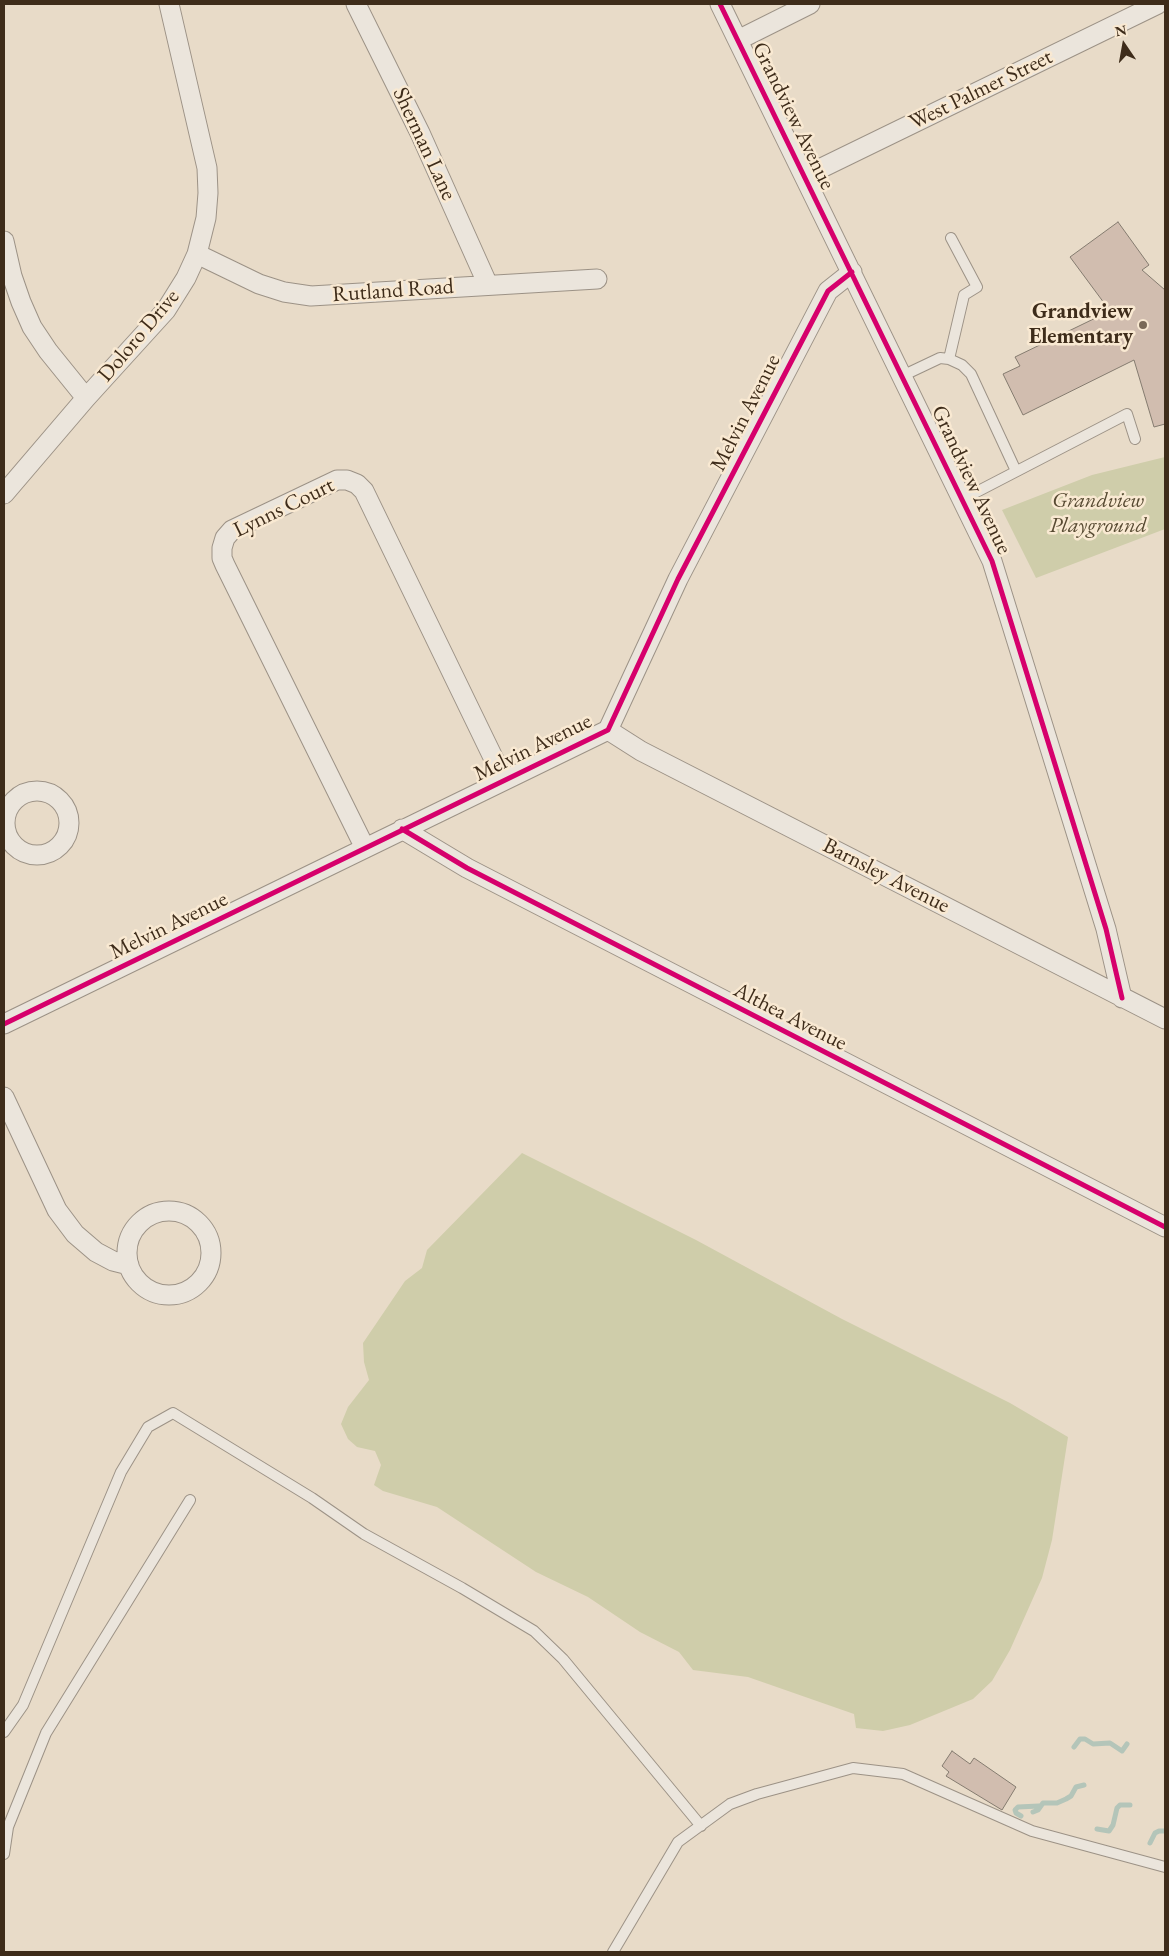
<!DOCTYPE html>
<style>
body{margin:0}
#map{position:relative;width:1169px;height:1956px;overflow:hidden;background:#e8dbc8;font-family:"EB Garamond",serif}
canvas{display:block}
.frame{position:absolute;inset:0;border:5px solid #3e2c1a;pointer-events:none}
.north{position:absolute;left:1099px;top:20px;width:50px;height:50px;-webkit-text-stroke:4px #f9e9d2;paint-order:stroke;rotate:348deg;font-size:14px;font-weight:700;line-height:20px;text-align:center;color:#3e2c1a}
.north::after{content:'';display:block;margin:auto;width:18px;height:22px;background:#3e2c1a;clip-path:polygon(50% 0,100% 100%,50% 72%,0 100%)}
</style>
<div id="map">
<canvas width="1169" height="1956"></canvas>
<div class="frame"></div>
<div class="north">N</div>
</div>
<script>
const context = document.querySelector('canvas').getContext('2d');
context.lineJoin = 'round';
function fillPath(path, color) {
  context.fillStyle = color;
  context.fill(path, 'evenodd');
}
function poly(rows) {
  const path = new Path2D();
  for (const r of rows) {
    if (r.length === 3) {
      path.moveTo(r[0] + r[2], r[1]);
      path.arc(r[0], r[1], r[2], 0, 2 * Math.PI);
      continue;
    }
    path.moveTo(r[0], r[1]);
    for (let i = 2; i < r.length; i += 2) path.lineTo(r[i], r[i + 1]);
  }
  return path;
}
function stroke(path, color, width, dash) {
  context.strokeStyle = color;
  context.lineWidth = width;
  context.lineCap = dash ? 'butt' : 'round';
  context.setLineDash(dash || []);
  context.stroke(path);
}
function drawText(font, color, halo, rows, align = 'center') {
  context.font = font + ' "EB Garamond",serif';
  context.lineWidth = 5;
  context.setLineDash([]);
  context.textBaseline = 'middle';
  context.strokeStyle = halo;
  context.fillStyle = color;
  for (const [text, x, y, turn = 0] of rows) {
    context.save();
    context.translate(x, y);
    context.rotate((+turn || 0) * Math.PI / 180);
    context.textAlign = isNaN(turn) ? turn : align;
    if (halo) context.strokeText(text, 0, 0);
    context.fillText(text, 0, 0);
    context.restore();
  }
}
fillPath(poly([
 [1165,457,1165,529,1036,578,1002,510,1092,475],
 [522,1153,696,1240,842,1319,1010,1403,1068,1437,1052,1540,1042,1578,1010,1650,992,1681,973,1699,910,1725,883,1731,856,1728,854,1714,748,1677,693,1670,679,1652,640,1632,588,1597,536,1572,437,1507,383,1491,374,1485,381,1465,375,1451,357,1447,348,1439,341,1424,348,1407,369,1380,364,1362,363,1343,405,1281,422,1268,427,1250]
]), '#cfcdaa');
stroke(poly([
 [1074,1747,1080,1739,1085,1739,1093,1744,1110,1743,1122,1751,1127,1744],
 [1033,1812,1038,1810,1043,1803,1057,1803,1066,1799,1071,1796,1076,1787,1084,1785],
 [1021,1816,1016,1813,1015,1810,1018,1807,1039,1806],
 [1097,1829,1109,1831,1113,1825,1117,1808,1120,1805,1130,1805],
 [1150,1843,1155,1833,1159,1831,1165,1831]
]), '#b4c5b9', 5);
const building = poly([
 [1118,222,1149,265,1142,270,1165,290,1165,424,1154,427,1134,360,1023,415,1003,374,1020,366,1015,357,1110,311,1070,257,1118,222],
 [952,1751,970,1764,974,1758,1016,1787,1002,1810,946,1776,949,1772,942,1766,952,1751]
]);
fillPath(building, '#d1bdaf');
stroke(building, '#847b6f', 1);
const service = poly([
 [949,359,964,295,977,287,951,238],
 [902,376,940,358,949,359,962,365,971,374,1016,471],
 [963,499,1127,414,1135,439],
 [4,1732,23,1705,121,1472,148,1427,173,1413,312,1498,364,1534,462,1588,534,1631,563,1659,701,1826],
 [4,1854,8,1827,46,1733,190,1500],
 [613,1952,678,1842,730,1804,757,1794,853,1768,903,1774,1032,1831,1165,1867]
]);
const minor = poly([
 [356,4,420,133,488,285],
 [720,4,992,561,1106,929,1122,998],
 [738,40,810,4],
 [805,176,1158,4],
 [4,241,12,276,21,302,32,327,48,351,86,398],
 [197,254,259,284,284,292,311,296,597,279],
 [4,494,86,398,166,310,186,278,197,254,206,218,208,193,207,168,169,4],
 [608,730,641,751,1165,1019],
 [37,823,32],
 [402,829,467,868,1165,1227],
 [365,848,225,565,222,558,222,548,225,538,232,530,337,480,347,480,357,484,364,491,504,780],
 [4,1024,608,730,678,579,828,291,852,272],
 [4,1097,57,1210,75,1234,96,1252,113,1261,129,1265],
 [169,1253,42]
]);
stroke(service, '#9c9286', 12);
stroke(minor, '#9c9286', 21);
stroke(service, '#ebe5dc', 10);
stroke(minor, '#ebe5dc', 19);
stroke(poly([
 [720,4,992,561,1106,929,1122,998],
 [402,829,467,868,1165,1227],
 [4,1024,608,730,678,579,828,291,852,272]
]), '#d6006c', 5);
for (const [x, y, r, color] of [
 [1143,325,5,"#7a6957"]
]) {
  const dot = new Path2D();
  dot.arc(x, y, r, 0, 2 * Math.PI);
  context.fillStyle = color;
  context.fill(dot);
  stroke(dot, '#f9e9d2', 2);
}
drawText('22px', '#3e2c1a', '#f9e9d2', [
 ["West Palmer Street",981,90,-26],
 ["Grandview Avenue",793,116,64],
 ["Sherman Lane",424,144,65],
 ["Rutland Road",393,291,-4],
 ["Doloro Drive",139,336,-50],
 ["Melvin Avenue",746,413,-63],
 ["Grandview Avenue",971,480,65],
 ["Lynns Court",284,508,-26],
 ["Melvin Avenue",533,748,-26],
 ["Barnsley Avenue",886,876,27],
 ["Melvin Avenue",169,926,-26],
 ["Althea Avenue",790,1017,27]
]);
drawText('bold 22px', '#3e2c1a', '#f9e9d2', [
 ["Grandview",1133,312],
 ["Elementary",1133,337]
], 'right');
drawText('italic 22px', '#574a32', '#f9e9d2', [
 ["Grandview",1098,501],
 ["Playground",1098,526]
]);
</script>
